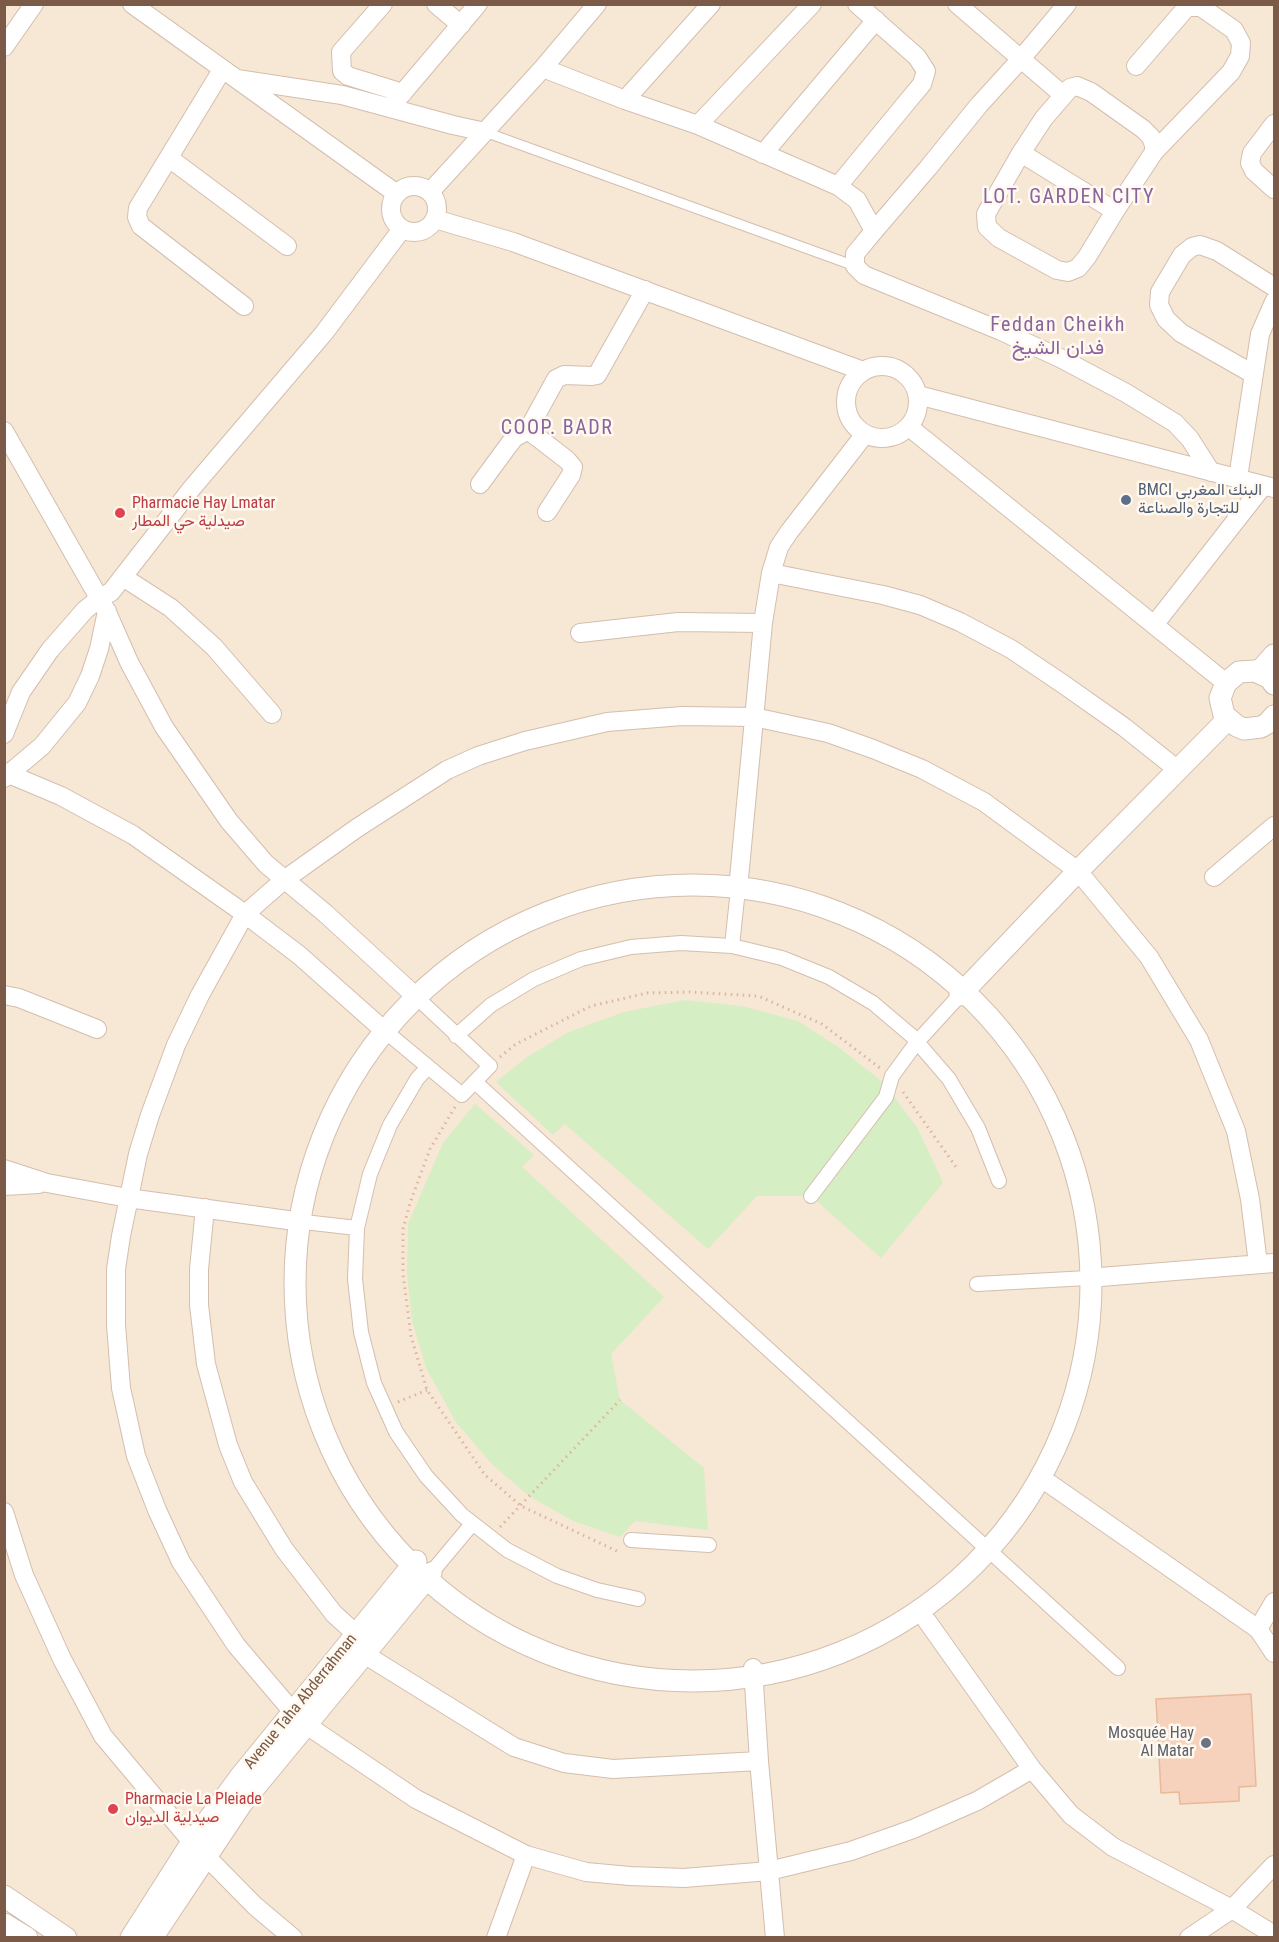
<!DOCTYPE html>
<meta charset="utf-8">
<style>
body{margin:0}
#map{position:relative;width:1279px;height:1942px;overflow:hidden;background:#fef5e8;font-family:"Roboto Condensed",sans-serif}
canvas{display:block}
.frame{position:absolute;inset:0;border:6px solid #7b5a48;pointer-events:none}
</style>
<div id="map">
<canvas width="1279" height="1942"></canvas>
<div class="frame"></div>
</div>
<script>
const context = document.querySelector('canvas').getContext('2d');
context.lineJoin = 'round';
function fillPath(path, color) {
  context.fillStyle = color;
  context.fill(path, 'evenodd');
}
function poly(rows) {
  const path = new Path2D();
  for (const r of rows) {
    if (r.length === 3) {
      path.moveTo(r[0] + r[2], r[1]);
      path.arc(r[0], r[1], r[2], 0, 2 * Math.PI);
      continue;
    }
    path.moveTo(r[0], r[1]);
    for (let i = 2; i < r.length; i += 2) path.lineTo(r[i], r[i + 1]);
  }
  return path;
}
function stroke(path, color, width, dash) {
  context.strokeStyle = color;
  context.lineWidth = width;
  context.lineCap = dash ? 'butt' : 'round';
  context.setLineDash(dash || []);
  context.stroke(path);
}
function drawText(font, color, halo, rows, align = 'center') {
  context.font = font + ' "Roboto Condensed",Vazirmatn,sans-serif';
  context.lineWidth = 5;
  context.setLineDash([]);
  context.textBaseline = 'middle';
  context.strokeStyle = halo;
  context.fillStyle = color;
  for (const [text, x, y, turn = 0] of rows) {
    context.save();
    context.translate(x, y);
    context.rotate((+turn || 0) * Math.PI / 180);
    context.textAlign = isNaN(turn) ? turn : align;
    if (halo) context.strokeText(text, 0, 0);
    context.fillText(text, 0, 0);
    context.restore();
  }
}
fillPath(poly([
 [5,5,1274,5,1274,1937,5,1938]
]), '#f7e7d5');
fillPath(poly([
 [685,1000,742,1006,798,1021,838,1047,884,1083,918,1129,943,1183,881,1258,811,1196,757,1196,708,1249,565,1124,553,1135,496,1082,527,1057,569,1032,624,1012],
 [475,1104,534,1155,522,1167,664,1297,611,1354,620,1400,704,1468,708,1530,635,1521,620,1537,573,1521,529,1496,492,1464,456,1422,426,1368,412,1321,407,1273,408,1224,443,1143]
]), '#d6eec4');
const building = poly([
 [1251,1694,1256,1786,1239,1787,1239,1801,1180,1804,1179,1792,1161,1793,1156,1699,1251,1694]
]);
fillPath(building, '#f6d2bd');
stroke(building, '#eab89b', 1.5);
const service = poly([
 [485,132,855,266]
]);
const pedestrian = poly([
 [732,946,738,889],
 [379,1026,462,1095,490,1066,412,993],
 [456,1036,491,1005,534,979,581,959,631,947,681,943,732,946,782,958,829,977,873,1003,912,1036,949,1079,978,1128,999,1181],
 [428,1067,417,1079,390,1125,370,1174,357,1228,355,1279,361,1332,374,1383,396,1432,426,1476,462,1515,507,1550,557,1576,597,1590,638,1599],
 [475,1082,1118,1668],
 [811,1196,886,1097,892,1076,917,1042,960,995],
 [295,1221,357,1228],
 [977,1284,1088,1278],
 [631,1540,709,1545],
 [431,1573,472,1524]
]);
const minor = poly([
 [132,4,397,194],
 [383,4,341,52,342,71,348,76,403,93],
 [436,4,461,25],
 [957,4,1063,95],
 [1067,4,1020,60,979,105,928,168,874,231,855,254,855,266,864,275,1001,331,1060,358,1126,393,1175,423,1190,439,1211,472],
 [4,47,34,4],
 [1136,66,1187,7,1201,7,1234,30,1241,43,1240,56,1231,72,1154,152],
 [543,68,625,100,698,125,838,186,857,200,874,231],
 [222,70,138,208,137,217,141,226,244,306],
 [237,79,342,95,453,125,485,132],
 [625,100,711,4],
 [395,102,478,4],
 [1274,124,1252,153,1250,163,1254,171,1274,189],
 [698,125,812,4],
 [1021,153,1115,211,1154,152,1154,145,1151,137,1143,129,1091,92,1077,86,1070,88,1044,118,1021,153,986,214,987,227,999,238,1057,270,1068,272,1078,268,1087,257,1115,211],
 [763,154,876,20],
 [169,158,287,246],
 [838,186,907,102,922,84,926,71,917,57,857,4],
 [414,209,23],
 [430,192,543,68,597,4],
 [435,219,513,242,863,371],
 [882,402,36],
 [1253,374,1181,333,1166,319,1159,305,1160,292,1182,255,1192,247,1200,245,1217,251,1274,287],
 [918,395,1274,488],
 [909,427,1226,683],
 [528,430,556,379,564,375,592,376,597,375,645,290],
 [4,431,107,612,129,662,164,727,229,821,266,864,326,914,412,993],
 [1238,478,1260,334,1274,302],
 [480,484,508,446,514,438,528,430,567,460,573,467,571,475,547,512],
 [771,573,883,595,920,605,960,622,1011,649,1063,684,1124,727,1178,770],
 [123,577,171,608,214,647,272,714],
 [1154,625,1263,486],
 [580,633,678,622,763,623],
 [4,734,21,692,50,650,85,610,100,598,111,592,192,488,324,333,402,229],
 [4,772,61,796,133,835,245,914,299,955,379,1026],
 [4,778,42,746,77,703,90,676,99,649,107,611],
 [1214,877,1274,826],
 [738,889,763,623,771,573,779,547,789,532,865,434],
 [4,995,19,998,97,1029],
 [4,1169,47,1183,128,1198,295,1221],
 [4,1186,39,1184],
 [205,1208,199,1269,199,1305,206,1364,228,1445,243,1482,284,1549,334,1614,356,1634],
 [1088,1278,1274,1263],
 [1050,1484,1258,1629,1274,1653],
 [4,1512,24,1575,62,1659,103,1736,192,1842,255,1906,293,1938],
 [927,1621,1032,1769,1071,1815,1113,1847,1232,1909,1274,1935],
 [1258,1629,1274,1602],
 [364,1654,514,1747,564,1763,613,1769,759,1761],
 [753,1668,759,1761,775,1938],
 [1032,1769,977,1801,913,1829,851,1851,769,1871,684,1878,630,1876,586,1872,526,1855,416,1799,305,1724,292,1711,236,1645,181,1562,157,1510,136,1456,121,1388,116,1325,116,1269,121,1236,138,1154,150,1115,176,1045,200,995,245,914,284,880,357,828,447,770,478,756,525,741,607,722,682,716,754,717,828,733,873,749,922,769,984,802,1078,871,1149,957,1199,1040,1236,1131,1250,1199,1258,1264],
 [496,1938,526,1855],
 [1189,1938,1232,1909,1274,1865]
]);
const tertiary = poly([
 [1259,672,1274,655],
 [1274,684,1270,678,1255,671,1239,672,1226,683,1220,698,1224,715,1237,726,1244,729,1261,727,1268,723,1274,716],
 [693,1283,398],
 [960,995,1078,871,1228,719],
 [4,1896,66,1938],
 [4,1924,27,1938],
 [131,1938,192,1842,240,1777,416,1561],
 [152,1938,242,1803,431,1573]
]);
stroke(service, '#d4beae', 11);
stroke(pedestrian, '#d4beae', 16);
stroke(minor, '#d4beae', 20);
stroke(tertiary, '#d4beae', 23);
stroke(poly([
 [500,1057,516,1044,591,1006,647,993,689,992,758,996,822,1024,880,1068],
 [903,1092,956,1167],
 [455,1107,430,1149,410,1203,403,1229,403,1274,411,1336,427,1390,485,1475,521,1506,619,1552,620,1551],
 [398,1402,427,1390],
 [500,1527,620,1400]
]), '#dcb59f', 3, [1.5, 4.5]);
stroke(service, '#fff', 9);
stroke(pedestrian, '#fff', 14);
stroke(minor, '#fff', 18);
stroke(tertiary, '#fff', 21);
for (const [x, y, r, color] of [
 [1126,500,6,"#5c6f8a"],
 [120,513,6,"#e0444e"],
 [1206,1743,6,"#6b7280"],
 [113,1809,6,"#e0444e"]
]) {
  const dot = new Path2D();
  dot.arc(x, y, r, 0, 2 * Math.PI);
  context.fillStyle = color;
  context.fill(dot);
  stroke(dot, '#fff9f0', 2);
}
drawText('16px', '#4e5e75', '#fff9f0', [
 ["BMCI البنك المغربي",1138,491],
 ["للتجارة والصناعة",1138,509]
], 'left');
drawText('16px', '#be3a42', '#fff9f0', [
 ["Pharmacie Hay Lmatar",132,504],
 ["صيدلية حي المطار",132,522],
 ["Pharmacie La Pleiade",125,1800],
 ["صيدلية الديوان",125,1818]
], 'left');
drawText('16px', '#7b5a48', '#fff9f0', [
 ["Avenue Taha Abderrahman",301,1702,-51]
]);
drawText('16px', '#5b616d', '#fff9f0', [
 ["Mosquée Hay",1194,1734],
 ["Al Matar",1194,1752]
], 'right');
context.letterSpacing = '1.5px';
drawText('20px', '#8a649e', '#fff9f0', [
 ["LOT. GARDEN CITY",1069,198],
 ["Feddan Cheikh",1058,326],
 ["فدان الشيخ",1058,349],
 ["COOP. BADR",557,429]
]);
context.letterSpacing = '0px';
</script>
